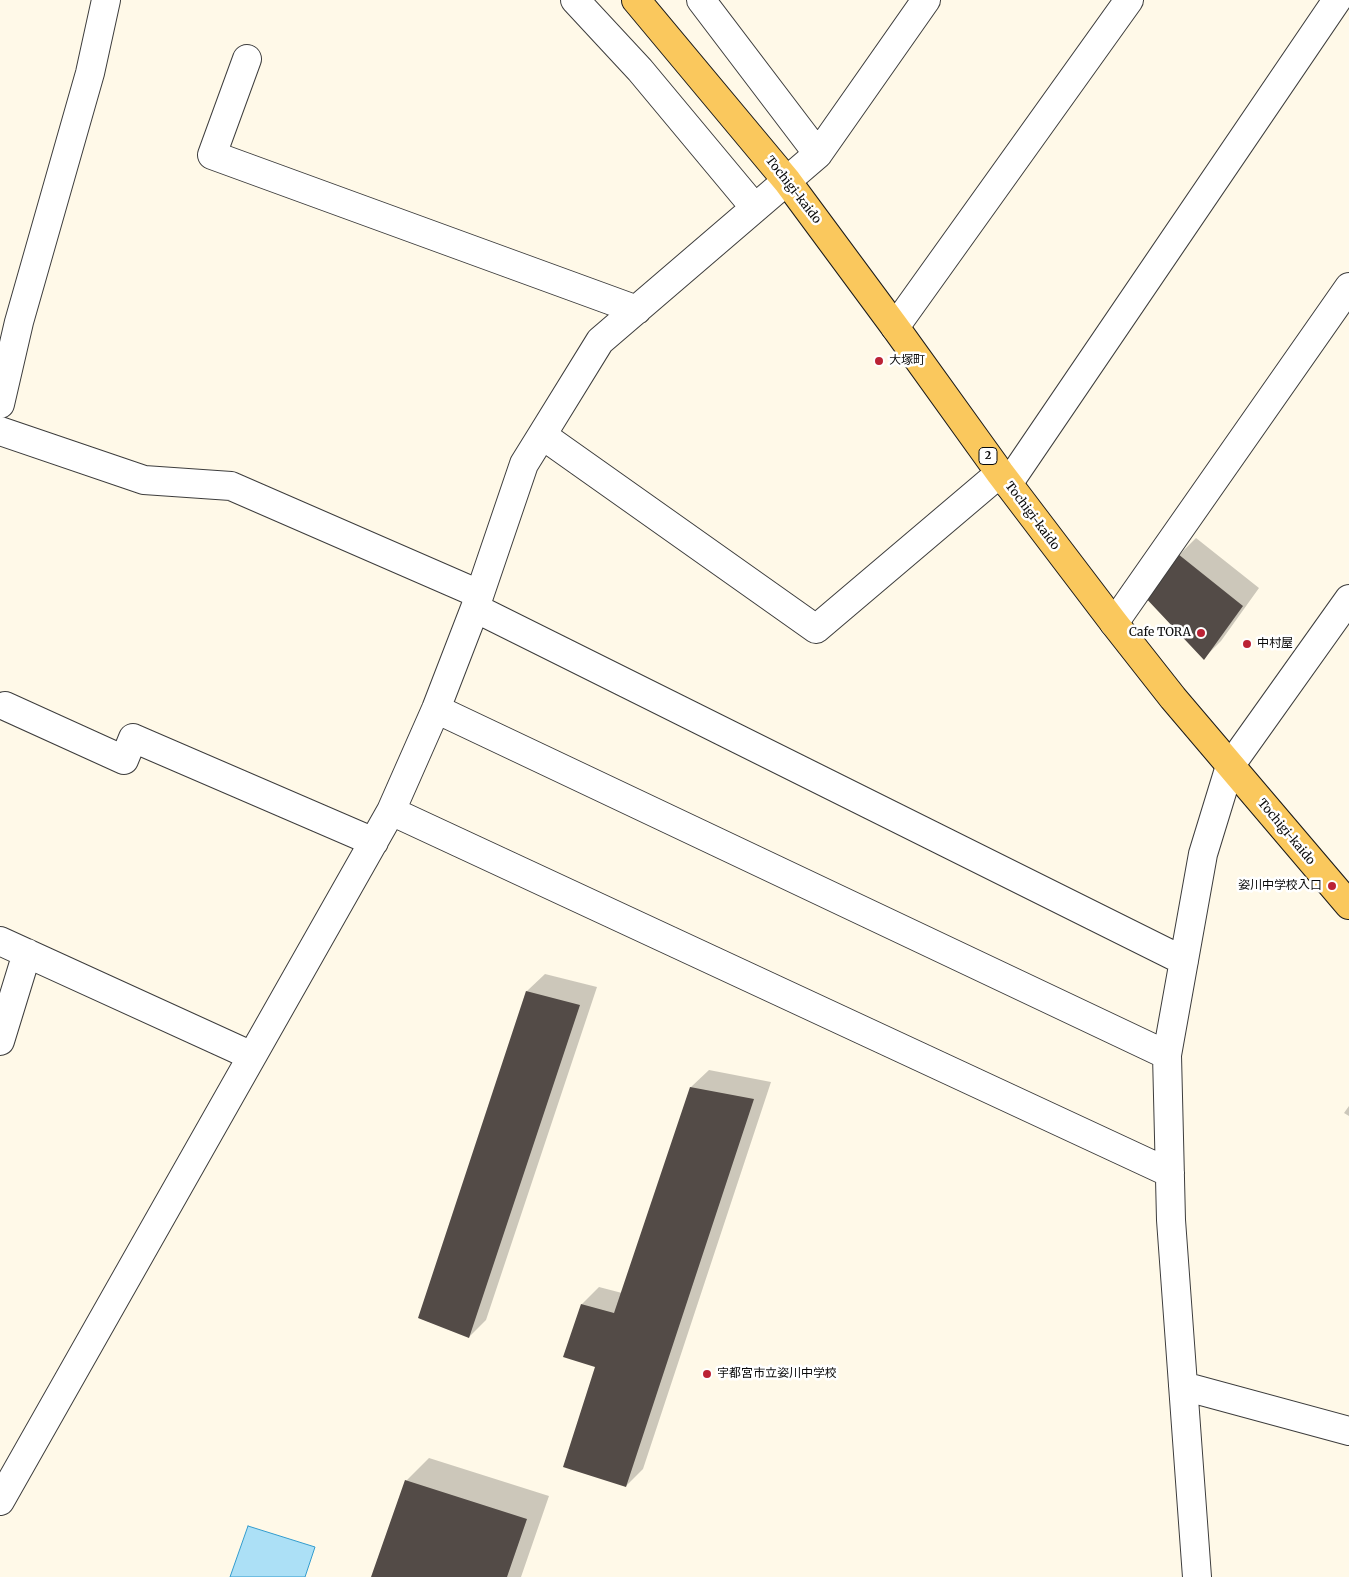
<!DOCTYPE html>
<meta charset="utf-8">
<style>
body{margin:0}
canvas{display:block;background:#fff9e8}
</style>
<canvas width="1349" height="1577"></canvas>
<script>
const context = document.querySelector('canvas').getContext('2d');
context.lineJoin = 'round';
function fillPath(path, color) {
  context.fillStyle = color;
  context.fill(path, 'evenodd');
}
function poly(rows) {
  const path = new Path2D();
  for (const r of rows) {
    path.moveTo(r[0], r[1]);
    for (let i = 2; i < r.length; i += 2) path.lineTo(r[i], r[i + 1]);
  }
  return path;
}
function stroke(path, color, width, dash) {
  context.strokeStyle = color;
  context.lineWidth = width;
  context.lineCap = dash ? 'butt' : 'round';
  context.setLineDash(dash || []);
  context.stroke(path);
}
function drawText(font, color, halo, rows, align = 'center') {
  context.font = font + ' Merriweather,"Noto Sans JP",serif';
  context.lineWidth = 5;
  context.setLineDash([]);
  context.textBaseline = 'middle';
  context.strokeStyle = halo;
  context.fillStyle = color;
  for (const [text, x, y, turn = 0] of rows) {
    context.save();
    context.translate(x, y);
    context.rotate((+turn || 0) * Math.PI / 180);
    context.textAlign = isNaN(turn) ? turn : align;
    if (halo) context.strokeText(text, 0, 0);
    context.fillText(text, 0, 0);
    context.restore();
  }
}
const water = poly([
 [248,1526,315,1547,305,1577,230,1577,248,1526]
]);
fillPath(water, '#ace0f6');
stroke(water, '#339cce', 1);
fillPath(poly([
 [1196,538,1259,588,1221,641,1204,658,1179,555],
 [545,974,597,987,486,1320,469,1337,419,1318,527,991],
 [709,1070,771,1082,643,1469,626,1486,582,1304,599,1287,622,1293,691,1087],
 [1349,1106,1349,1116,1344,1113],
 [429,1458,549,1496,521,1577,372,1577,406,1481]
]), '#0003');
fillPath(poly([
 [1178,554,1243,606,1204,660,1142,594],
 [526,991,580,1005,469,1338,418,1318],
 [690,1087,754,1099,626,1487,563,1467,595,1367,563,1357,581,1304,614,1313],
 [405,1480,527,1519,507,1577,371,1577]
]), '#534b47');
const minor = poly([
 [575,0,640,70,755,208],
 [701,0,818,154],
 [247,59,212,155,637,310],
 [895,327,1129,0],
 [0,404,19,322,90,73,106,0],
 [0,431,144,480,231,486,479,594],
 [542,435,816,629,1000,473],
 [1008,484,1337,0],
 [475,608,1184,961],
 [1114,623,1349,287],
 [5,706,124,760,133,738,374,842],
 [436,709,1167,1055],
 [391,811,1170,1173],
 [0,941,252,1056],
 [0,1041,27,953],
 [1183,1386,1349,1431],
 [0,1501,391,811,436,709,475,608,524,464,542,435,600,341,818,154,926,0],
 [1197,1577,1171,1220,1167,1055,1203,854,1230,766,1349,599]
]);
const major = poly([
 [636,0,787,181,895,327,1000,473,1114,623,1173,698,1349,905]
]);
stroke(minor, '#3d3d3d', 30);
stroke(major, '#1b1b1b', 30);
stroke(minor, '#fff', 28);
stroke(major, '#fac85d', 28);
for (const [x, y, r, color] of [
 [879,361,5,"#bb2235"],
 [1201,633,5,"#bb2235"],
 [1247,644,5,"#bb2235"],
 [1332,886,5,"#bb2235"],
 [707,1374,5,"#bb2235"]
]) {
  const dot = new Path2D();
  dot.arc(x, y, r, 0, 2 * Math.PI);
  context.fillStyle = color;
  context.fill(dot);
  stroke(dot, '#fff', 2);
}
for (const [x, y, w] of [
 [988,456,18]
]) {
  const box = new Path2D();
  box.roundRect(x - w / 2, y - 8.5, w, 17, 4);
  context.fillStyle = '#fff';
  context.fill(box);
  stroke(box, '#0a0a0a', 1);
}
drawText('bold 11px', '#0a0a0a', null, [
 ["2",988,456]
]);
drawText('12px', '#0a0a0a', '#fff', [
 ["Tochigi-kaido",793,190,52],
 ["Tochigi-kaido",1032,516,53],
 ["Tochigi-kaido",1286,832,50]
]);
drawText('12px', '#0a0a0a', '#fff', [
 ["大塚町",889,361],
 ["Cafe TORA",1191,633,"right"],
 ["中村屋",1257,644],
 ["姿川中学校入口",1322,886,"right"],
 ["宇都宮市立姿川中学校",717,1374]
], 'left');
</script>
